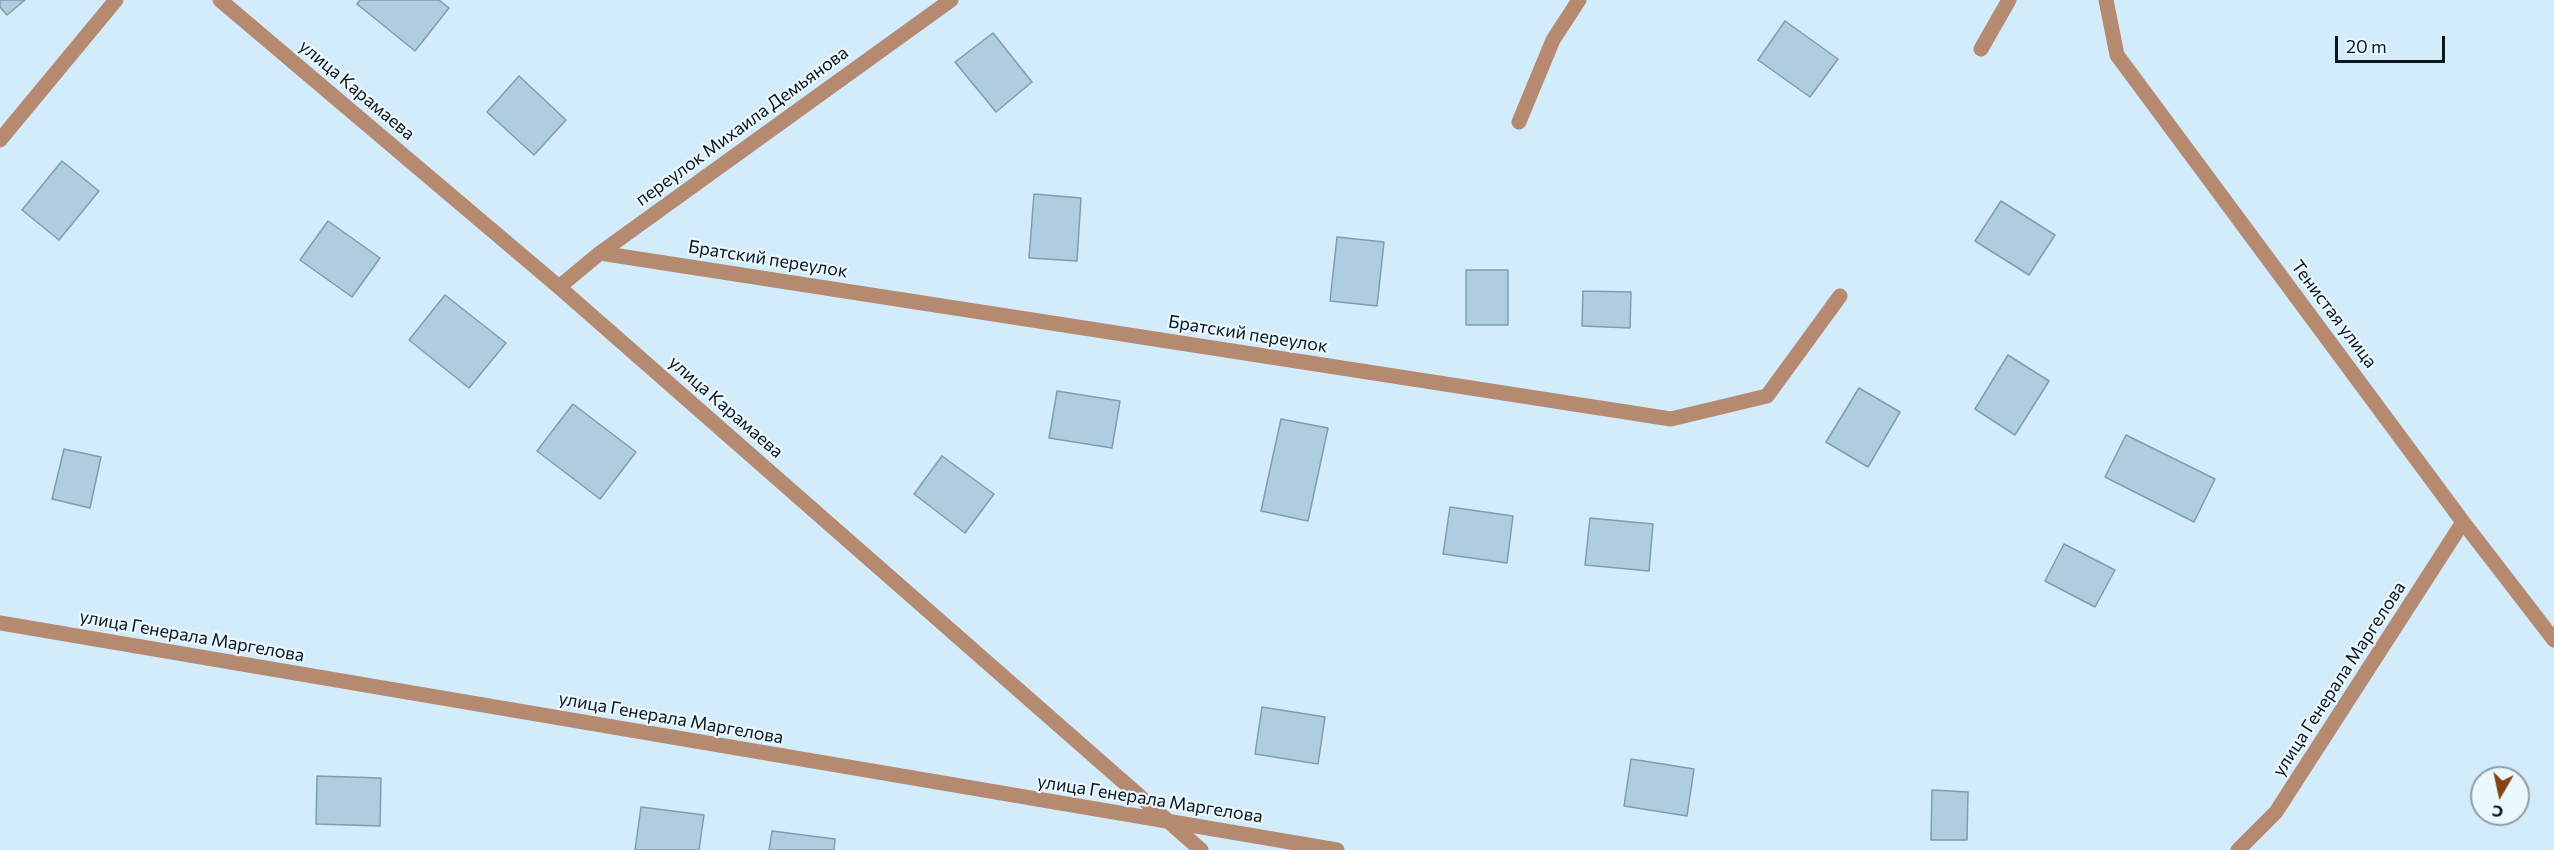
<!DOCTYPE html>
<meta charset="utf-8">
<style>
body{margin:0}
#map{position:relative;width:2554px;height:850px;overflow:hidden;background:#d3ecfb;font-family:Commissioner,sans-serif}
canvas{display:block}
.north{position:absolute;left:2470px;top:766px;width:60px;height:60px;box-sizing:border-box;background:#eaf7fe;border:2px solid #919da4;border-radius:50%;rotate:189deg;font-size:16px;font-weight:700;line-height:24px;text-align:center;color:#0b161c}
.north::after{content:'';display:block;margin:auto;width:21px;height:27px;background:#854311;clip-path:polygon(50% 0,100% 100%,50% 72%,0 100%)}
.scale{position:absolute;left:2335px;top:36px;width:110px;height:27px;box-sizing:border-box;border:3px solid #0b161c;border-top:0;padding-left:8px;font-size:18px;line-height:21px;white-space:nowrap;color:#0b161c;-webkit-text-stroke:4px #eaf7fe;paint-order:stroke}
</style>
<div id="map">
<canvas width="2554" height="850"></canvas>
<div class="north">С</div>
<div class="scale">20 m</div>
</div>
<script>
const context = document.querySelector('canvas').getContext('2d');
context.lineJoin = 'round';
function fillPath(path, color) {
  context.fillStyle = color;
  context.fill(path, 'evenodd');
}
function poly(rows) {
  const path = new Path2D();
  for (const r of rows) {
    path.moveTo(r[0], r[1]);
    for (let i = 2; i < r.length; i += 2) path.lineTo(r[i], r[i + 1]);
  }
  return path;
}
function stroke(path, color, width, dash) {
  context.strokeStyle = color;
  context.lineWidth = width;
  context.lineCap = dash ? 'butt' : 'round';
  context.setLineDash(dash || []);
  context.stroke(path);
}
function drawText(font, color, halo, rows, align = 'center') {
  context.font = font + ' Commissioner,sans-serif';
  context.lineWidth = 4.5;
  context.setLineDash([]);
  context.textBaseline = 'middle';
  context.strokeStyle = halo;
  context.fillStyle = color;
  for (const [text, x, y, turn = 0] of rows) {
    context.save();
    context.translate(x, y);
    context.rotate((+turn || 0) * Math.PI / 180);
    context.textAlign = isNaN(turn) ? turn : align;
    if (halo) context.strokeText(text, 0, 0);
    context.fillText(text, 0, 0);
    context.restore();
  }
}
const building = poly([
 [0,0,25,0,7,15,0,7,0,0],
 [360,0,439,0,449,8,415,51,357,4,360,0],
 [1785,21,1838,59,1810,97,1758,60,1785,21],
 [993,33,1032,82,996,112,955,62,993,33],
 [519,76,566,120,534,155,487,112,519,76],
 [62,161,99,191,59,240,22,210,62,161],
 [1034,194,1081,198,1077,261,1029,258,1034,194],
 [2001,201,2055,235,2029,275,1975,241,2001,201],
 [328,221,380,258,352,297,300,260,328,221],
 [1337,237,1384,242,1377,306,1330,301,1337,237],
 [1466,270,1508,270,1508,325,1466,325,1466,270],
 [1583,291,1631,292,1630,328,1582,326,1583,291],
 [445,295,506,343,469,388,409,340,445,295],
 [2008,355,2049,381,2015,435,1975,409,2008,355],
 [1859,388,1900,412,1868,467,1826,442,1859,388],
 [1057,391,1120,401,1112,448,1049,438,1057,391],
 [573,404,636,452,600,499,537,451,573,404],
 [1281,419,1328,428,1308,521,1261,511,1281,419],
 [2126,435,2215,479,2194,522,2105,477,2126,435],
 [64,449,101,457,90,508,52,499,64,449],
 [942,456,994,494,965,533,914,494,942,456],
 [1450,507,1513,516,1507,563,1443,554,1450,507],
 [1590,518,1653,524,1649,571,1585,565,1590,518],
 [2064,544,2115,570,2095,607,2045,581,2064,544],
 [1262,707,1325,717,1318,764,1255,754,1262,707],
 [1631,759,1694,769,1687,816,1624,806,1631,759],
 [317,776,381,778,380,826,316,824,317,776],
 [1932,790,1968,792,1967,840,1931,840,1932,790],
 [641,807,704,815,699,850,635,850,641,807],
 [772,831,835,839,834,850,769,850,772,831]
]);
fillPath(building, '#aecddf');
stroke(building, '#7f9dae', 1.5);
stroke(poly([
 [1519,122,1553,40,1579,0]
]), '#b58a71', 15);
stroke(poly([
 [220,0,559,287,1201,850],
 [2106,0,2117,55,2463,522,2554,640],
 [1981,49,2009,0],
 [0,140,116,0],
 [600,253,1671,419,1767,396,1840,296],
 [559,287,600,253,951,0],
 [0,623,1337,850],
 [2238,850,2276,812,2463,522]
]), '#b58a71', 15);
drawText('18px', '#0b161c', '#eaf7fe', [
 ["улица Карамаева",357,90,40],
 ["переулок Михаила Демьянова",742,126,-36],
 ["Братский переулок",768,259,9],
 ["Тенистая улица",2334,314,53],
 ["Братский переулок",1248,334,9],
 ["улица Карамаева",726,407,41],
 ["улица Генерала Маргелова",192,636,10],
 ["улица Генерала Маргелова",2339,679,-57],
 ["улица Генерала Маргелова",671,718,10],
 ["улица Генерала Маргелова",1150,799,9]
]);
</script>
